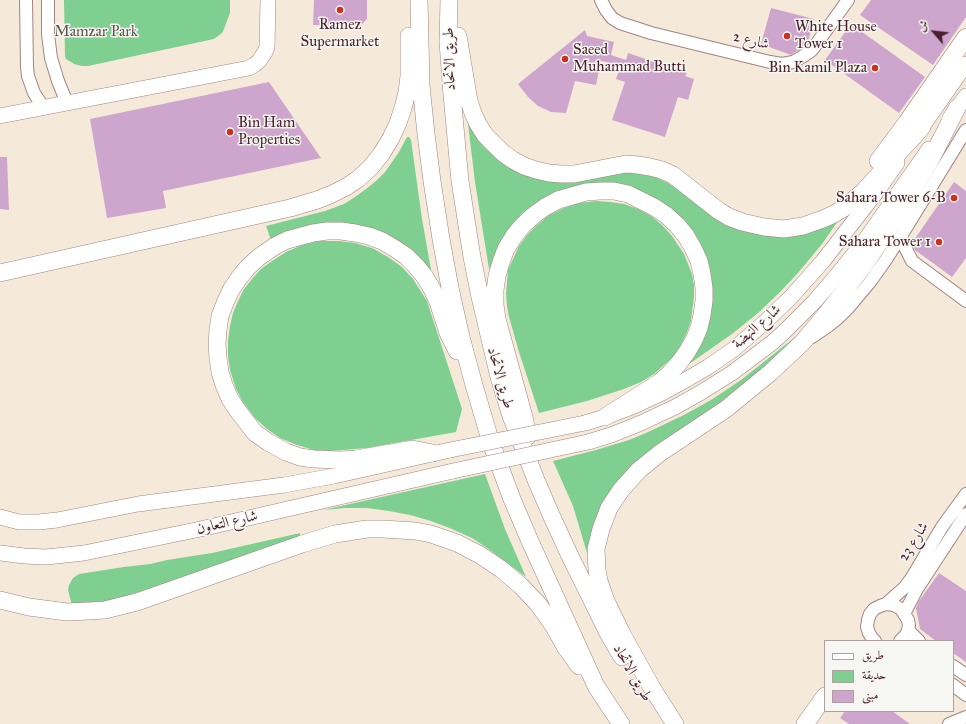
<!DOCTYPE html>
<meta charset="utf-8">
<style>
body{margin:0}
#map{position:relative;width:966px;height:724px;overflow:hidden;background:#f5eada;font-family:"IM FELL Great Primer",Amiri,serif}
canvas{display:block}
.legend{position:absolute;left:824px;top:640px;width:130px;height:72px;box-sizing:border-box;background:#f6f6f2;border:1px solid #b1a0a2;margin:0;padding:5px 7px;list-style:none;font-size:12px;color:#4a1f2b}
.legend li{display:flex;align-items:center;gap:8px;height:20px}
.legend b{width:20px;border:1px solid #b1a0a2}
.north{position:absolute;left:914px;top:12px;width:40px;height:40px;-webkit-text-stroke:3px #f6f6f2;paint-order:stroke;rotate:298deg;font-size:11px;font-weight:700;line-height:16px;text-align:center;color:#4a1f2b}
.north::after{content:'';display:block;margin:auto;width:14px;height:18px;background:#4a1f2b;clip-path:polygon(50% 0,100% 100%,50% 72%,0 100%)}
</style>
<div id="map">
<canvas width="966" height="724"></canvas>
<ul class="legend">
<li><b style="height:5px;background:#fff"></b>طريق</li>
<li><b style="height:11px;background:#7fcf90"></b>حديقة</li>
<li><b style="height:11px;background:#cea6cd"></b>مبنى</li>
</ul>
<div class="north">ش</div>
</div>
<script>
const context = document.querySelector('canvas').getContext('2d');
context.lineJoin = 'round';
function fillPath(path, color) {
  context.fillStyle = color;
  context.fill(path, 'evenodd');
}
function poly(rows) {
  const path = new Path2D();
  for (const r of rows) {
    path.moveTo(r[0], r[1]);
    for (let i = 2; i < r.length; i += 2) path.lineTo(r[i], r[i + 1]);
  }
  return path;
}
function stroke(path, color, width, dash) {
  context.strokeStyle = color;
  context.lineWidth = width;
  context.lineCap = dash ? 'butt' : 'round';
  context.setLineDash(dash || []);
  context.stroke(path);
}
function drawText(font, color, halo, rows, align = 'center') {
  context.font = font + ' "IM FELL Great Primer",Amiri,serif';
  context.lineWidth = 3;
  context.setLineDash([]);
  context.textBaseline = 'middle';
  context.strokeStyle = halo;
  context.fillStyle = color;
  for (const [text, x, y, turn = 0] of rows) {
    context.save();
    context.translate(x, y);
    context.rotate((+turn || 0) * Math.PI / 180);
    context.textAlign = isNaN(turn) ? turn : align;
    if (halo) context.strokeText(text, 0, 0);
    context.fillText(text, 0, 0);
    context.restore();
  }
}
fillPath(poly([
 [64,0,230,0,230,13,224,29,222,33,214,39,88,66,82,66,74,64,71,62,66,59,65,56],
 [468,124,477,138,486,149,497,158,515,170,624,171,639,173,655,177,668,183,737,229,840,218,822,244,797,274,779,293,758,313,732,334,689,364,700,345,692,233,595,183,572,187,557,191,543,198,522,213,514,223,506,234,499,246,489,269,475,182],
 [407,137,409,137,411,140,422,219,430,264,431,269,430,270,423,264,312,225,291,230,271,240,266,226,325,211,344,204,355,197,366,189,376,181,385,172,399,152],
 [596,201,610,202,624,204,638,209,651,216,662,225,672,236,684,254,692,274,694,285,694,297,691,321,687,332,681,345,673,357,654,374,641,382,624,389,587,401,539,413,519,352,509,317,507,306,506,294,508,270,513,259,519,246,527,235,536,226,549,215,564,208,579,203],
 [318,241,339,241,355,243,372,248,388,257,402,267,413,279,427,301,462,409,456,432,367,448,331,451,314,450,297,445,280,438,267,429,255,418,243,402,236,389,230,370,228,356,228,341,230,326,233,313,238,301,244,289,252,279,261,269,272,261,286,252,302,245],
 [799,334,786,349,726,399,701,416,600,509,594,522,589,553,587,553,573,506,553,461,596,450,629,440,646,433,684,415,711,400,741,380],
 [485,474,505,529,526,577,490,550,472,538,452,529,431,521,410,515,389,511,367,508,345,508,323,510],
 [300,533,300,537,158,586,110,601,72,605,68,590,69,585,73,578,79,574,124,567,150,564,167,560,212,553]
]), '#7fcf90');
fillPath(poly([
 [314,0,367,0,367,19,360,26,313,25],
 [871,0,966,0,966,17,933,65,860,15],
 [771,8,814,19,808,42,807,45,791,55,761,44],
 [851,24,925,77,899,113,825,60],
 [585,30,587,36,614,42,611,55,626,60,628,53,687,73,685,76,694,79,688,100,678,97,665,137,612,120,625,82,616,79,621,65,601,61,596,85,575,81,566,113,551,112,538,106,528,97,518,84],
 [269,82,321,158,163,191,166,208,107,218,90,119],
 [0,157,7,157,9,210,0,209],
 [954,182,966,191,966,258,952,277,915,250,912,243],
 [939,573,966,591,966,662,953,653,953,641,936,641,920,629,916,608,919,601],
 [845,711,892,711,910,724,849,724,840,718]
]), '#cea6cd');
const minor = poly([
 [26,0,27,67,28,76,34,93,43,107],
 [48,0,48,34,51,58,58,81,67,103],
 [601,0,606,10,612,18,620,23,651,33,770,62,782,64,793,62,802,57,812,50,848,0],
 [901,236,906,249,912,261,966,301],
 [812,337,828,326,838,318,849,307,870,282,885,261,901,236,966,130],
 [886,604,904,588,911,579,942,527,966,494],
 [904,614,917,589,966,514],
 [908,630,919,641],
 [875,641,872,638,869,633,867,627,868,620,870,614,874,609,880,606,886,604,894,605,901,609,908,620,909,625,908,630,906,635,900,641],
 [953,666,966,675],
 [953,685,966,695],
 [949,724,966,717]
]);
const major = poly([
 [0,116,249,68,254,65,259,61,265,52,267,47,268,0],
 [950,118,966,96],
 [915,137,966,64],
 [585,423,605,417,632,407,662,393,684,381,708,367,734,349,764,323,791,297,823,261,878,190,897,163],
 [588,442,611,435,641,423,675,407,700,393,732,373,773,342,786,330,814,302,838,274,865,240,929,149],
 [0,517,19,522,39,522,57,520,138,504,284,485,334,476,450,450],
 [0,553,24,556,46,557,84,553,196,530,453,471]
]);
const highway = poly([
 [419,0,421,85,426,134,432,181,441,239,450,288,461,337,474,385,491,443,512,499,529,539,596,686,621,724],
 [449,0,448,42,452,95,460,181,472,257,480,297,499,377,511,416,536,480,552,517,570,556,609,635,622,657],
 [458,36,469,101,473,113,478,124,485,135,503,153,513,160,524,166,536,170,549,173,561,174,574,174,626,164,638,165,650,167,662,170,673,175,719,211,729,217,742,222,764,227,784,229,803,226,823,219,834,214,844,208,863,192,922,127],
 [878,161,907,122,966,37],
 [0,273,290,208,317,200,330,195,346,187,358,179,371,167,382,153,391,138,398,123,403,108,407,92,409,76,409,36],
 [528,436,524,417,497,319,495,305,495,290,497,276,501,262,506,249,514,236,523,225,534,215,545,207,558,200,586,192,600,191,614,191,628,194,654,207,666,215,677,225,686,236,693,248,699,261,702,274,704,288,704,301,702,315,699,328,694,340,687,352,679,363,670,373,660,382,605,417],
 [433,453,412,449,408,450,356,459,341,460,314,459,300,457,286,452,268,442,255,433,238,411,230,399,224,385,220,372,218,358,217,344,218,330,220,316,225,303,231,290,239,278,248,267,259,257,275,246,287,240,313,233,327,231,341,231,355,233,369,236,382,241,394,248,406,256,416,266,425,277,432,289,438,302,448,333,457,351],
 [0,600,29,607,67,612,89,611,105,610,137,602,302,544,335,534,367,529,383,529,415,531,431,534,457,543,480,555,501,569,521,586,538,604,553,625,566,648,579,666],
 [675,724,652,688,622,634,606,601,599,581,597,570,596,549,601,529,609,508,621,490,639,470,660,453,726,409,771,372,802,343,828,312,865,264,899,213,930,161,957,108],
 [805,724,825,696]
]);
stroke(minor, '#a08482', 14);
stroke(major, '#a08482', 16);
stroke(highway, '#a08482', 18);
stroke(minor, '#fff', 12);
stroke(major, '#fff', 15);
stroke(highway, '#fff', 17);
const majorBridge = poly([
 [450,450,585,423],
 [453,471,588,442]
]);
stroke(majorBridge, '#a08482', 16, []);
stroke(majorBridge, '#fff', 15);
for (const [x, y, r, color] of [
 [340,10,4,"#c8321e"],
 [787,36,4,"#c8321e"],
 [565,59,4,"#c8321e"],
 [875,68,4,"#c8321e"],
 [230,132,4,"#c8321e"],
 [954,198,4,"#c8321e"],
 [939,242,4,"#c8321e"]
]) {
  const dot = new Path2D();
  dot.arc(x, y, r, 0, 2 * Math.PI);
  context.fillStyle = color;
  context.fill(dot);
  stroke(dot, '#f6f6f2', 1.5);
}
drawText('15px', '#4a1f2b', '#f6f6f2', [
 ["Ramez",340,25,"center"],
 ["Supermarket",340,42,"center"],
 ["White House",795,27],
 ["Tower 1",795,44],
 ["Saeed",573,50],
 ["Muhammad Butti",573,67],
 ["Bin Kamil Plaza",867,68,"right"],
 ["Bin Ham",238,123],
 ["Properties",238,140],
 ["Sahara Tower 6-B",946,198,"right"],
 ["Sahara Tower 1",931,242,"right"]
], 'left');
drawText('15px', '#5a5449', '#f6f6f2', [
 ["Mamzar Park",96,32]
]);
drawText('15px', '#4a1f2b', '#f6f6f2', [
 ["شارع 2",751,41,14],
 ["طريق الاتحاد",450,59,-92],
 ["شارع النهضة",757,327,-41],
 ["طريق الاتحاد",500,378,74],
 ["شارع التعاون",227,523,-13],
 ["شارع 23",914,542,-58],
 ["طريق الاتحاد",632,673,60]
]);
</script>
